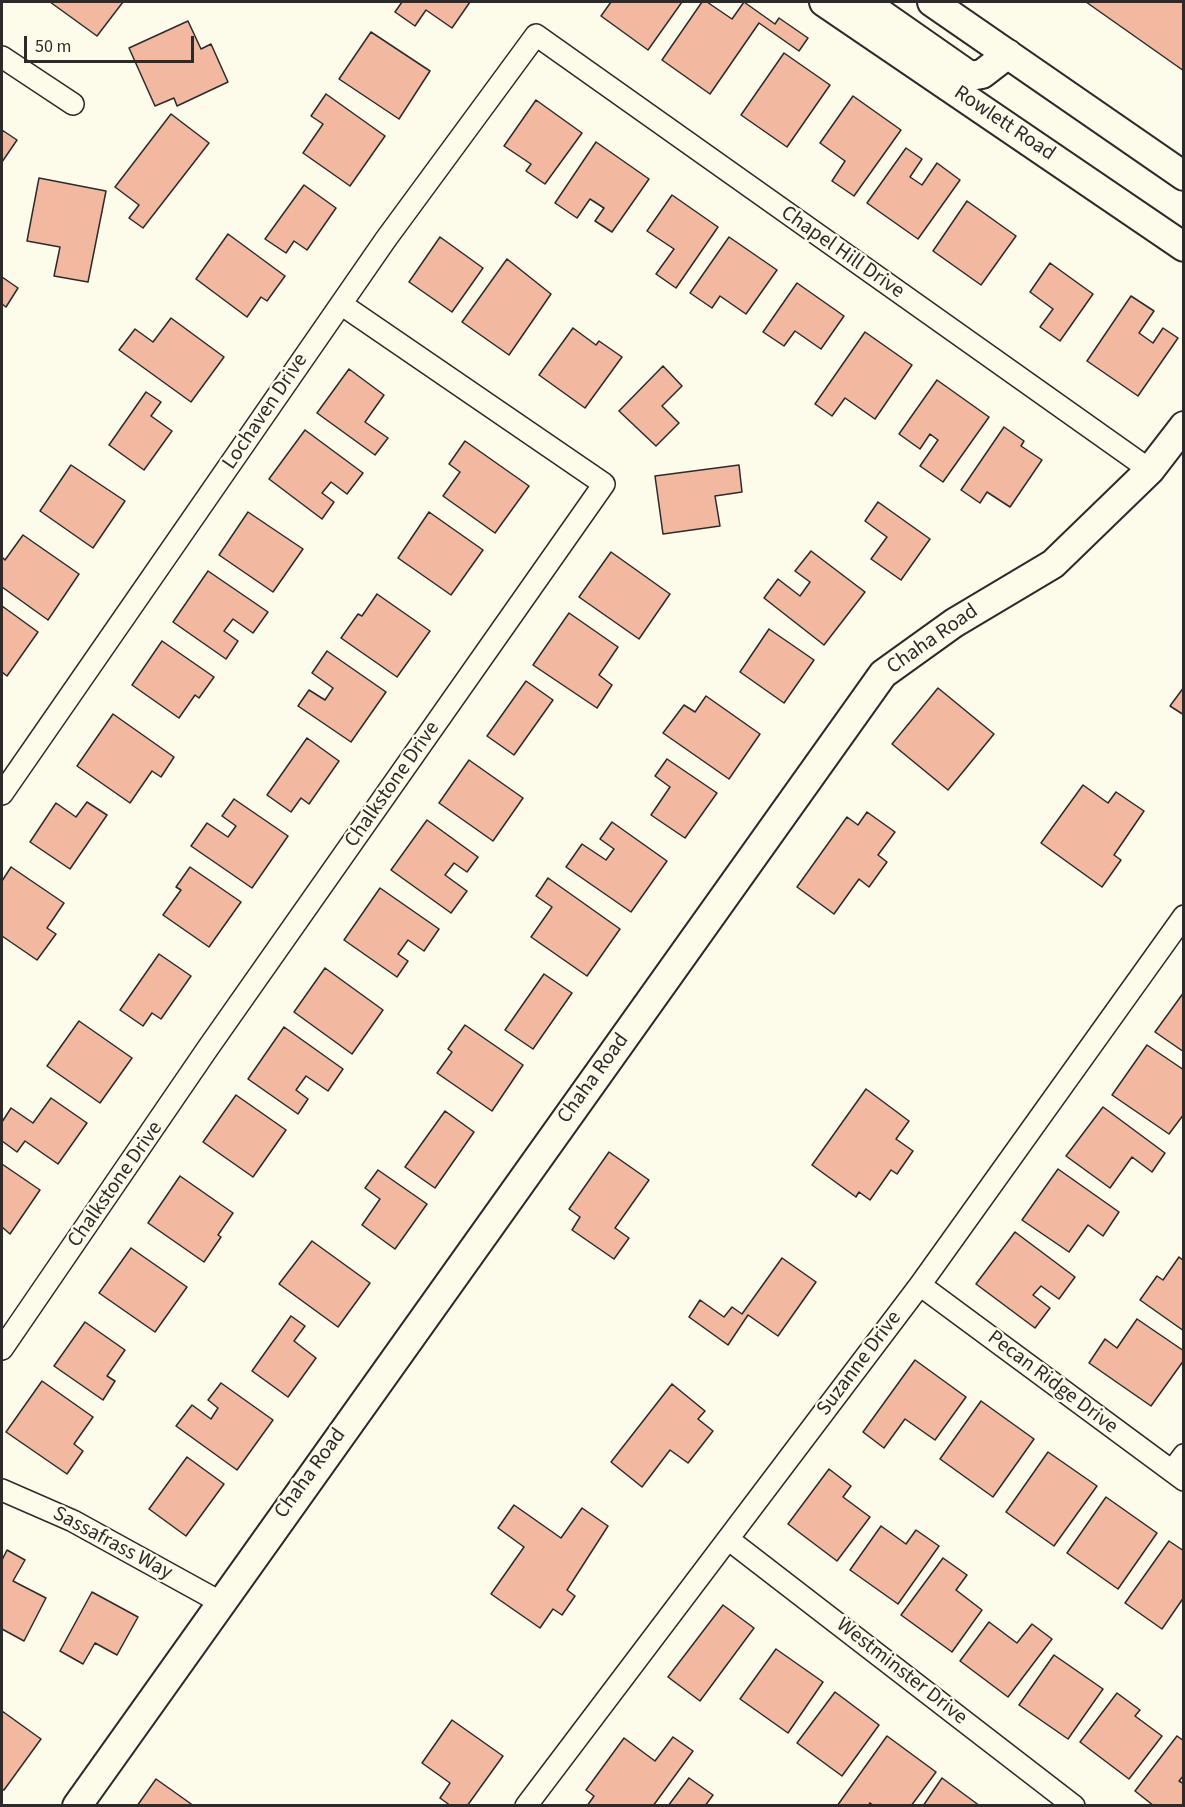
<!DOCTYPE html>
<style>
body{margin:0}
#map{position:relative;width:1185px;height:1807px;overflow:hidden;background:#fdfbea;font-family:"Source Sans 3",sans-serif}
canvas{display:block}
.frame{position:absolute;inset:0;border:3px solid #2b2b2b;pointer-events:none}
.scale{position:absolute;left:24px;top:36px;width:170px;height:27px;box-sizing:border-box;border:3px solid #2b2b2b;border-top:0;padding-left:8px;font-size:18px;line-height:21px;white-space:nowrap;color:#2b2b2b;-webkit-text-stroke:4px #fdfbea;paint-order:stroke}
</style>
<div id="map">
<canvas width="1185" height="1807"></canvas>
<div class="frame"></div>
<div class="scale">50 m</div>
</div>
<script>
const context = document.querySelector('canvas').getContext('2d');
context.lineJoin = 'round';
function fillPath(path, color) {
  context.fillStyle = color;
  context.fill(path, 'evenodd');
}
function poly(rows) {
  const path = new Path2D();
  for (const r of rows) {
    path.moveTo(r[0], r[1]);
    for (let i = 2; i < r.length; i += 2) path.lineTo(r[i], r[i + 1]);
  }
  return path;
}
function stroke(path, color, width, dash) {
  context.strokeStyle = color;
  context.lineWidth = width;
  context.lineCap = dash ? 'butt' : 'round';
  context.setLineDash(dash || []);
  context.stroke(path);
}
function drawText(font, color, halo, rows, align = 'center') {
  context.font = font + ' "Source Sans 3",sans-serif';
  context.lineWidth = 4.5;
  context.setLineDash([]);
  context.textBaseline = 'middle';
  context.strokeStyle = halo;
  context.fillStyle = color;
  for (const [text, x, y, turn = 0] of rows) {
    context.save();
    context.translate(x, y);
    context.rotate((+turn || 0) * Math.PI / 180);
    context.textAlign = isNaN(turn) ? turn : align;
    if (halo) context.strokeText(text, 0, 0);
    context.fillText(text, 0, 0);
    context.restore();
  }
}
const building = poly([
 [50,2,123,2,97,36,50,2],
 [402,2,470,2,452,28,426,10,415,26,395,12,402,2],
 [611,2,682,2,648,50,601,16,611,2],
 [702,2,707,2,732,19,744,2,775,24,779,18,808,38,799,51,759,23,710,94,662,60,702,2],
 [1086,2,1184,2,1184,71,1086,2],
 [188,21,201,49,211,44,228,82,177,106,174,98,155,106,129,48,188,21],
 [371,32,430,71,399,119,339,79,371,32],
 [784,53,830,85,787,147,741,115,784,53],
 [326,94,385,136,350,186,303,153,323,124,311,116,326,94],
 [853,96,901,130,854,196,832,181,845,161,820,143,853,96],
 [536,100,582,133,545,184,526,171,531,164,504,146,536,100],
 [171,114,209,143,143,228,129,218,139,205,115,187,171,114],
 [2,130,17,140,2,162,2,130],
 [596,142,649,179,612,232,595,221,604,208,590,199,577,218,555,203,596,142],
 [906,148,922,159,910,177,922,185,937,163,960,180,918,239,867,203,906,148],
 [39,178,106,191,88,282,54,276,60,247,27,241,39,178],
 [304,185,336,208,307,250,294,241,286,253,265,239,304,185],
 [672,195,718,227,676,288,656,274,674,249,647,231,672,195],
 [967,201,1016,236,981,285,933,251,967,201],
 [228,234,285,276,267,301,261,297,247,317,196,279,228,234],
 [440,237,483,268,452,312,409,282,440,237],
 [729,237,777,270,746,314,720,296,712,308,690,293,729,237],
 [507,259,551,294,509,355,462,322,507,259],
 [1050,263,1093,294,1060,341,1040,327,1053,309,1030,292,1050,263],
 [2,277,18,288,6,307,2,304,2,277],
 [797,283,844,316,821,349,795,331,784,346,763,332,797,283],
 [1131,296,1154,311,1139,333,1153,343,1163,328,1178,338,1138,396,1087,361,1131,296],
 [171,318,224,357,191,402,119,350,135,329,153,342,171,318],
 [573,328,596,345,599,341,622,357,585,408,539,375,573,328],
 [865,332,912,365,875,419,845,398,832,416,815,404,865,332],
 [663,366,682,386,662,406,679,423,656,446,619,411,663,366],
 [349,369,384,395,365,422,388,438,375,455,317,413,349,369],
 [937,380,989,417,943,482,920,466,938,440,930,434,920,449,899,434,937,380],
 [146,392,161,402,151,416,172,431,144,470,109,445,146,392],
 [1004,427,1024,441,1021,446,1042,460,1010,507,987,492,980,503,961,490,1004,427],
 [305,430,363,473,347,494,331,482,322,493,334,502,322,519,269,479,305,430],
 [465,441,529,486,495,533,443,496,460,472,449,464,465,441],
 [71,465,125,501,93,548,40,511,71,465],
 [739,465,742,492,715,496,720,526,663,534,655,476,739,465],
 [878,502,930,539,901,580,871,559,887,537,865,521,878,502],
 [248,512,303,549,273,592,219,555,248,512],
 [429,512,483,550,451,595,398,558,429,512],
 [23,535,79,574,48,620,2,587,2,557,5,560,23,535],
 [811,551,865,592,824,645,764,598,778,579,800,596,810,582,795,571,811,551],
 [611,552,670,594,639,639,579,597,611,552],
 [208,571,268,612,253,633,233,619,224,631,238,641,226,659,173,622,208,571],
 [377,594,430,631,397,677,341,638,358,614,362,616,377,594],
 [2,606,38,632,7,676,2,672,2,606],
 [569,613,618,647,599,675,612,685,597,708,533,665,569,613],
 [769,629,814,660,784,703,740,672,769,629],
 [162,641,214,677,199,698,195,695,179,718,132,685,162,641],
 [327,651,386,692,351,742,298,706,309,690,325,700,333,688,312,673,327,651],
 [526,681,553,700,514,755,487,736,526,681],
 [1184,687,1184,715,1170,706,1184,687],
 [938,688,994,734,948,790,892,744,938,688],
 [706,696,760,734,729,779,663,733,684,705,695,712,706,696],
 [113,714,174,757,161,777,152,771,130,803,77,766,113,714],
 [307,738,339,761,309,804,301,798,291,812,267,795,307,738],
 [667,759,717,793,685,838,651,815,670,787,655,776,667,759],
 [469,760,523,798,493,841,439,803,469,760],
 [1083,785,1108,803,1116,792,1144,811,1114,855,1121,860,1102,887,1041,843,1083,785],
 [234,799,288,836,252,888,191,846,207,823,228,837,236,826,222,816,234,799],
 [87,802,107,815,70,869,30,842,56,803,76,817,87,802],
 [867,812,895,832,878,855,887,862,869,887,859,879,834,914,797,887,847,817,858,825,867,812],
 [427,820,478,857,467,872,454,863,445,875,467,891,451,913,391,870,427,820],
 [612,822,667,861,631,912,566,867,582,844,606,860,614,849,600,839,612,822],
 [11,867,64,903,47,928,56,934,37,960,2,936,2,881,11,867],
 [190,867,241,902,209,947,163,915,181,890,176,887,190,867],
 [548,878,620,929,587,976,531,937,552,907,536,896,548,878],
 [380,888,439,929,424,951,408,940,398,954,408,961,397,977,344,940,380,888],
 [159,954,191,976,161,1019,152,1013,143,1026,120,1010,159,954],
 [325,968,383,1010,352,1054,294,1012,325,968],
 [544,974,572,993,533,1049,505,1030,544,974],
 [1184,992,1184,1052,1155,1032,1184,992],
 [79,1021,132,1058,100,1103,47,1066,79,1021],
 [465,1025,523,1065,492,1111,437,1073,452,1052,448,1049,465,1025],
 [284,1027,343,1069,328,1091,306,1076,296,1090,308,1099,298,1114,248,1079,284,1027],
 [1147,1045,1184,1070,1184,1114,1169,1134,1112,1095,1147,1045],
 [866,1089,909,1121,896,1139,913,1151,897,1174,891,1170,870,1200,859,1192,856,1197,812,1165,866,1089],
 [236,1095,286,1130,253,1177,203,1142,236,1095],
 [51,1098,87,1123,58,1164,25,1141,17,1152,2,1141,2,1122,11,1108,33,1123,51,1098],
 [1103,1107,1165,1153,1152,1172,1132,1157,1110,1188,1066,1156,1103,1107],
 [445,1111,474,1132,435,1188,405,1167,445,1111],
 [609,1152,649,1180,615,1228,629,1238,614,1259,572,1230,580,1217,569,1209,609,1152],
 [2,1164,40,1190,10,1234,2,1227,2,1164],
 [1058,1169,1119,1212,1103,1236,1088,1225,1069,1252,1022,1220,1058,1169],
 [378,1170,427,1204,395,1249,362,1225,380,1199,365,1188,378,1170],
 [180,1176,233,1213,218,1235,221,1237,204,1262,148,1223,180,1176],
 [1015,1232,1075,1277,1059,1299,1041,1286,1033,1295,1050,1308,1035,1328,976,1284,1015,1232],
 [312,1241,370,1283,338,1327,279,1284,312,1241],
 [131,1248,187,1287,155,1332,99,1293,131,1248],
 [1179,1257,1184,1261,1184,1331,1140,1300,1157,1276,1163,1280,1179,1257],
 [782,1258,816,1282,778,1336,748,1315,728,1345,689,1317,700,1300,724,1317,732,1307,742,1314,782,1258],
 [291,1316,305,1326,294,1341,316,1358,288,1397,252,1371,291,1316],
 [1137,1319,1184,1351,1184,1360,1151,1406,1089,1363,1105,1339,1117,1348,1137,1319],
 [85,1322,125,1350,107,1376,115,1381,103,1400,54,1366,85,1322],
 [915,1360,966,1397,935,1440,905,1419,884,1448,863,1432,915,1360],
 [42,1381,93,1417,74,1444,83,1451,67,1474,6,1432,42,1381],
 [221,1383,273,1420,237,1470,176,1426,192,1405,211,1419,218,1408,208,1400,221,1383],
 [672,1384,705,1411,698,1419,713,1431,688,1463,670,1450,642,1487,611,1462,672,1384],
 [981,1401,1034,1439,993,1497,940,1459,981,1401],
 [1048,1452,1097,1486,1054,1546,1006,1512,1048,1452],
 [187,1457,224,1484,186,1536,149,1509,187,1457],
 [829,1469,851,1486,843,1497,870,1517,837,1561,788,1524,829,1469],
 [1106,1497,1157,1533,1118,1589,1067,1553,1106,1497],
 [514,1505,561,1538,582,1508,608,1526,567,1590,575,1596,562,1615,553,1609,540,1628,491,1594,524,1547,498,1528,514,1505],
 [881,1526,906,1544,916,1530,939,1546,898,1604,850,1570,881,1526],
 [1169,1541,1184,1551,1184,1597,1162,1629,1125,1603,1169,1541],
 [7,1550,25,1560,13,1581,46,1598,24,1641,2,1629,2,1560,7,1550],
 [943,1558,967,1575,956,1590,982,1610,952,1652,901,1615,943,1558],
 [92,1592,138,1617,117,1655,95,1643,83,1664,60,1651,92,1592],
 [723,1605,754,1628,700,1701,668,1677,723,1605],
 [989,1622,1017,1643,1032,1624,1052,1639,1008,1697,960,1661,989,1622],
 [776,1649,823,1682,788,1733,740,1699,776,1649],
 [1054,1655,1103,1689,1068,1739,1019,1705,1054,1655],
 [835,1692,879,1725,842,1776,797,1743,835,1692],
 [1117,1693,1140,1710,1135,1716,1162,1736,1129,1779,1080,1742,1117,1693],
 [2,1711,41,1739,4,1790,2,1789,2,1711],
 [452,1720,503,1756,467,1806,451,1806,440,1798,450,1783,422,1763,452,1720],
 [887,1736,936,1772,911,1806,874,1806,870,1803,868,1806,837,1806,887,1736],
 [1177,1736,1184,1741,1184,1775,1179,1781,1184,1784,1184,1806,1154,1806,1135,1791,1177,1736],
 [673,1737,693,1751,653,1806,587,1806,594,1796,586,1790,624,1738,655,1761,673,1737],
 [689,1778,713,1795,705,1806,668,1806,689,1778],
 [942,1778,980,1806,923,1806,942,1778],
 [156,1779,194,1806,137,1806,156,1779]
]);
fillPath(building, '#f2b8a0');
stroke(building, '#2b2b2b', 1.5);
const street = poly([
 [2,57,73,104],
 [2,794,386,239,536,35,1150,470],
 [920,1285,1184,1480],
 [2,1349,208,1048,604,484,341,304],
 [1172,1471,1184,1455],
 [2,1490,73,1521,220,1602],
 [728,1539,1074,1806],
 [526,1806,920,1285,1184,916]
]);
const secondary = poly([
 [824,2,1184,247],
 [864,2,970,76,982,74,1008,54],
 [932,2,1184,176],
 [77,1806,883,674,954,623,1053,564,1150,470,1184,426]
]);
stroke(street, '#2b2b2b', 24);
stroke(secondary, '#2b2b2b', 32);
stroke(street, '#fdfbea', 21);
stroke(secondary, '#fdfbea', 28);
drawText('21px', '#2b2b2b', '#fdfbea', [
 ["Rowlett Road",1004,124,34],
 ["Chapel Hill Drive",842,253,35],
 ["Lochaven Drive",266,412,-56],
 ["Chaha Road",933,640,-35],
 ["Chalkstone Drive",393,785,-55],
 ["Chaha Road",594,1079,-54],
 ["Chalkstone Drive",116,1185,-55],
 ["Suzanne Drive",860,1364,-53],
 ["Pecan Ridge Drive",1052,1383,37],
 ["Chaha Road",311,1474,-54],
 ["Sassafrass Way",112,1544,28],
 ["Westminster Drive",901,1672,38]
]);
</script>
